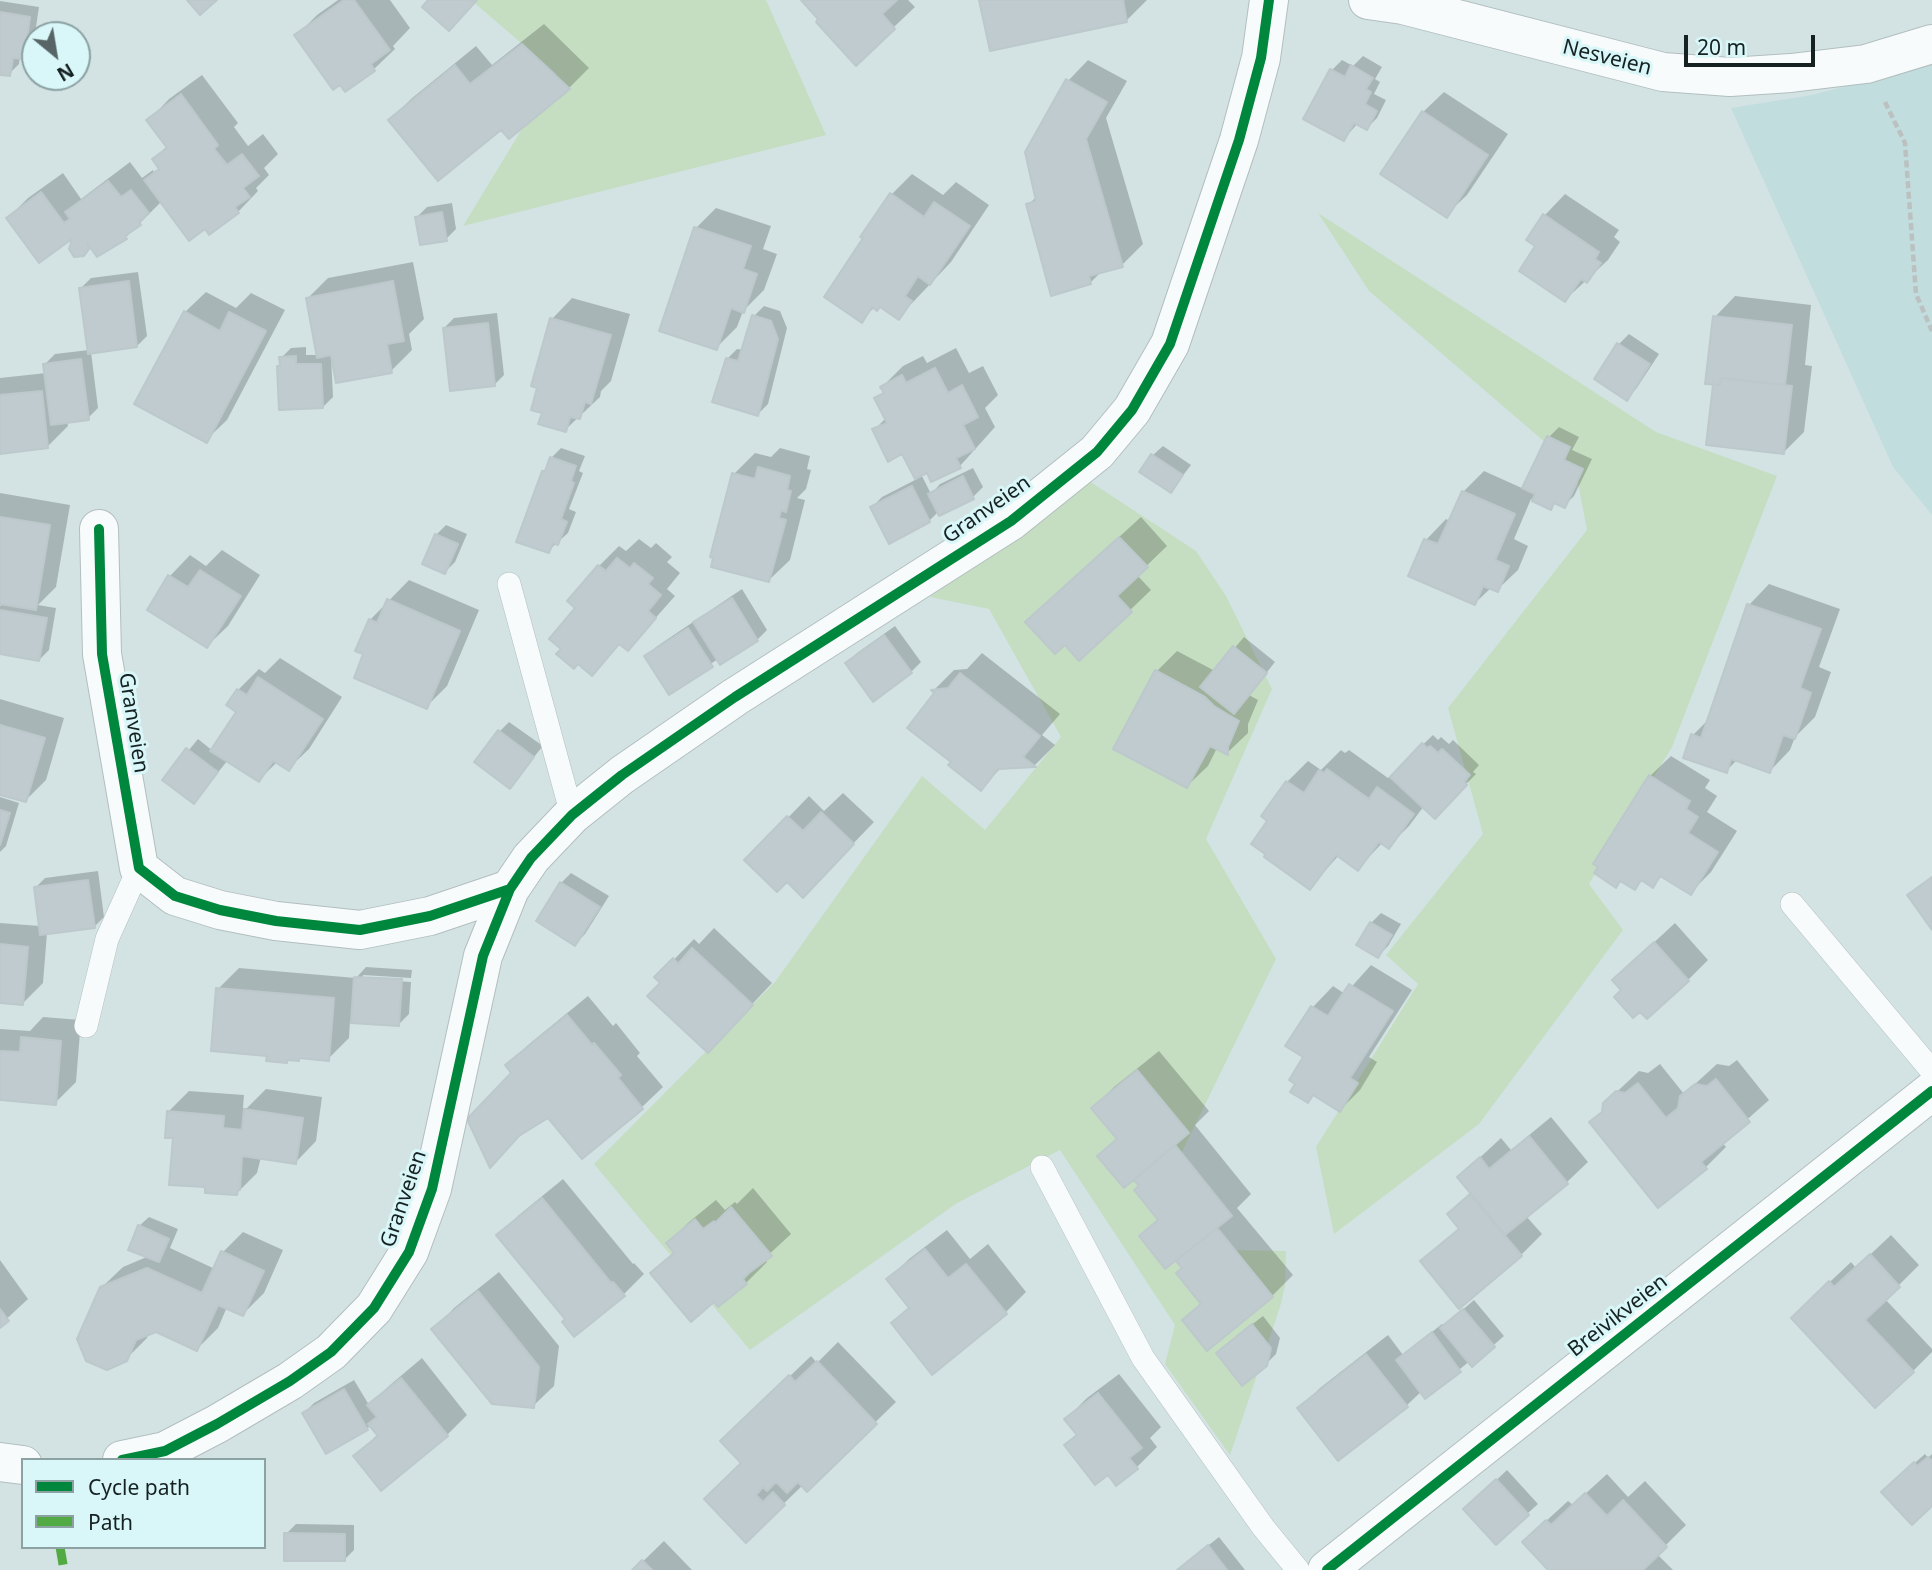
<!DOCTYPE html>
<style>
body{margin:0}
#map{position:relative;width:1932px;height:1570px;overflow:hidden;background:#d3e3e4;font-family:"Noto Sans",sans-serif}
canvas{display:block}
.legend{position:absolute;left:21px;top:1458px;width:245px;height:91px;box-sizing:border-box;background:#d9f7f8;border:2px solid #8ba1a2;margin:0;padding:9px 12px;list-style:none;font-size:21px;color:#162122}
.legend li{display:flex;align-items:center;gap:14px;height:35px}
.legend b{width:35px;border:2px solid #8ba1a2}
.north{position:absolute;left:21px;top:21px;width:70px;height:70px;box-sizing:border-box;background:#d9f7f8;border:2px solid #8ba1a2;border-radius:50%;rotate:150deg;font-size:19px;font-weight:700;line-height:28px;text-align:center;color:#162122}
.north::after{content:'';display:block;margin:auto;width:24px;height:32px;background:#586566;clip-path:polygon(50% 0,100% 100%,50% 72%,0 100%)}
.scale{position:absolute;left:1684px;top:35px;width:131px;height:32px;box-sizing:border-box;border:4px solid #162122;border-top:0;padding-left:9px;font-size:21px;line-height:24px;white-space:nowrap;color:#162122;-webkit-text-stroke:5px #d9f7f8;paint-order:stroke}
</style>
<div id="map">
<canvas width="1932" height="1570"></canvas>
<ul class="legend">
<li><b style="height:9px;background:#00873e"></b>Cycle path</li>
<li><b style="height:9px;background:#51aa43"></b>Path</li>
</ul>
<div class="north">N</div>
<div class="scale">20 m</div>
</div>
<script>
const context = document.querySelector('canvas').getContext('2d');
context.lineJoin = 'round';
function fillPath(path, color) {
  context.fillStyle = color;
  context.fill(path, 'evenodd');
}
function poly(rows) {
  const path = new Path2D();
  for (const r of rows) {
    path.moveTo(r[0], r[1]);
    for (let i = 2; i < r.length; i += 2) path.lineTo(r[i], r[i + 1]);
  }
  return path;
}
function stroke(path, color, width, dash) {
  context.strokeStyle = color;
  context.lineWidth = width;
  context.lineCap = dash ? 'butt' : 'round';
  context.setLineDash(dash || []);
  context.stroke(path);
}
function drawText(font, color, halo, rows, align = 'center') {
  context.font = font + ' "Noto Sans",sans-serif';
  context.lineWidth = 6;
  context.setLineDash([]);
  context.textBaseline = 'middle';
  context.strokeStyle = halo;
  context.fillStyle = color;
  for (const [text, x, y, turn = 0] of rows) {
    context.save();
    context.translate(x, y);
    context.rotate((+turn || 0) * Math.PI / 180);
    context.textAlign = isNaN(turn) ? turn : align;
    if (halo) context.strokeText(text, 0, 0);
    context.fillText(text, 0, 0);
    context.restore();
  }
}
fillPath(poly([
 [1932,64,1932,515,1893,467,1731,108,1812,95]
]), '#c1ddde');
fillPath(poly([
 [471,0,766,0,826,135,463,226,556,73],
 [1318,213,1656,432,1777,476,1672,747,1589,884,1623,930,1479,1124,1334,1234,1316,1147,1418,984,1386,955,1483,834,1448,708,1587,530,1575,468,1369,291],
 [1089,481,1196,551,1226,596,1272,689,1206,839,1276,959,1181,1154,1229,1250,1286,1251,1285,1286,1280,1307,1230,1455,1165,1364,1175,1325,1060,1150,957,1203,750,1350,594,1164,775,982,922,776,985,830,1061,737,989,609,930,597]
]), '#c5dec2');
fillPath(poly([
 [338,0,390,0,410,28,393,46,395,49,374,69,346,90,296,36,317,15],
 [803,0,908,0,915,7,856,63],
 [981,0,1147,0,1126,21],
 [0,1,39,7,33,47,23,57,20,57,19,64,9,74,0,73],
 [544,24,589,68,569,88,501,127,390,120,411,99,476,46,492,65],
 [1363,56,1382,67,1375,79,1380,82,1374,94,1386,100,1377,118,1367,128,1358,123,1344,139,1332,70,1342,60,1353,66],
 [1088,60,1127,81,1106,118,1143,244,1122,265,1102,271,1090,283,1028,205,1037,196,1068,81],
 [202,75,238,123,234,127,248,146,263,134,278,154,264,168,269,175,256,188,258,191,238,212,206,227,162,201,126,237,92,246,85,252,76,234,8,218,28,198,63,173,81,199,130,162,142,178,153,170,154,173,160,167,154,159,168,145,149,120,169,99],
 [1444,92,1508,134,1467,195,1446,215,1423,112],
 [912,174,943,195,956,182,989,205,951,262,898,318,880,305,875,307,861,320,866,238,891,195],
 [1565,194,1619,230,1614,237,1620,242,1608,260,1565,300,1538,246,1528,239,1545,215],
 [452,203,456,229,446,239,417,217,427,207],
 [716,208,771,226,763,249,777,254,764,290,743,311,737,327,716,348,696,228],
 [413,262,424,319,409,334,412,350,391,371,331,355,333,397,323,407,278,366,281,363,281,358,291,348,306,347,306,355,318,355,308,298,328,278],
 [138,272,147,336,137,346,91,352,98,408,88,418,67,421,68,426,47,447,0,451,0,378,46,373,45,364,55,354,89,350,81,288,91,278],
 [206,292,236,308,251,293,285,310,227,420,206,440,185,312],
 [1735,296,1811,305,1805,365,1812,366,1804,432,1784,452,1708,443,1715,383,1715,317],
 [572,298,630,314,611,381,601,391,600,397,565,430,544,412,552,319],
 [764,306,780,311,787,328,768,404,758,414,727,359,737,349,744,350,754,316],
 [497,313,504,375,494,385,444,328,454,318],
 [1629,334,1659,354,1636,389,1626,399,1619,344],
 [956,348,969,373,983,366,998,395,985,408,995,427,960,466,927,470,921,474,931,494,940,484,973,468,983,487,973,497,940,514,939,511,929,521,872,507,882,497,917,479,903,452,874,430,886,418,876,399,884,391,882,387,903,366,923,356,927,363],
 [1559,427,1579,437,1572,450,1592,459,1574,496,1564,506,1556,502,1550,508,1531,499,1514,539,1528,546,1518,570,1497,590,1491,588,1475,603,1426,540,1446,519,1450,521,1463,492,1484,471,1524,489,1549,437],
 [1163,446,1191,465,1171,491,1153,455],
 [561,448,585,456,579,471,583,473,569,509,576,512,568,533,548,551,544,471,548,467,551,458],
 [780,448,810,456,807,469,811,470,806,489,797,498,805,500,790,560,769,580,734,474,755,453,771,457],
 [0,493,70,505,56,587,38,605,56,608,49,650,39,660,0,653,0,606,4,603,0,602],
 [1141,517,1167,546,1137,575,1151,590,1080,658,1048,602],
 [446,525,467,534,455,562,445,572,436,535],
 [639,539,651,548,656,543,672,557,667,562,680,573,667,589,675,596,628,649,621,643,592,674,563,649,577,608,599,566,619,546,626,551],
 [222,550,260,575,228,626,207,646,149,609,170,576,190,555,206,566],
 [409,580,479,610,447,686,426,707,366,653,370,620],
 [1769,584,1840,609,1819,667,1831,672,1815,717,1795,737,1790,750,1770,771,1737,760,1726,771,1685,757,1693,735,1710,718,1749,605],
 [742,589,767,630,757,640,718,659,669,692,646,656,656,647],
 [895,626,921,662,911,672,847,663,857,653],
 [1244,637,1275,662,1249,695,1258,700,1248,724,1248,733,1227,753,1217,748,1208,766,1187,786,1157,671,1177,651,1215,671],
 [982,653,1060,714,1042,735,1055,745,1035,765,1002,767,981,788,953,762,937,692,934,690,954,670,967,669],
 [280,658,342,697,309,749,288,769,277,762,259,780,228,760,194,802,165,779,198,739,213,751,238,711,238,690,259,669,265,673],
 [0,699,64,718,46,780,26,800,0,793],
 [509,722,543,746,510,786,500,731],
 [1433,735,1438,740,1441,737,1449,744,1453,740,1479,765,1473,772,1476,774,1435,816,1424,806,1409,826,1388,847,1382,843,1358,869,1339,855,1310,888,1270,820,1287,782,1308,761,1321,770,1341,750,1345,753,1349,750,1388,778],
 [1671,756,1710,780,1705,788,1717,796,1707,812,1737,831,1711,872,1691,892,1663,875,1652,885,1643,880,1634,888,1621,880,1616,885,1600,866,1650,776],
 [843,793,874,822,823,875,787,880,747,860,809,796,824,811],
 [0,797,19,803,6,846,0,852],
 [98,871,104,917,94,927,47,933,43,983,23,1003,0,1002,0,923,40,926,35,888,45,878],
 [571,873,609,896,585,934,575,944,538,920,561,883],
 [1381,913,1401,924,1388,946,1378,956,1371,923],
 [1675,923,1708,960,1688,980,1623,990,1635,960],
 [714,928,772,983,728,1030,657,977,694,939,699,944],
 [1371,965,1412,990,1369,1057,1377,1062,1360,1090,1340,1110,1314,1094,1308,1101,1305,1057,1313,1007,1333,986,1345,994],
 [366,967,412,970,411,978,363,975,363,979,411,982,409,1014,399,1024,350,1021,349,1038,328,1059,301,1057,298,1059,289,1059,286,1061,269,1054,218,989,239,968,356,978],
 [588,996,613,1026,616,1023,640,1053,637,1056,663,1087,642,1107,582,1156,508,1065,528,1045],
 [43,1017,81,1020,76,1082,55,1103,0,1098,0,1029,30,1031],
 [1159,1051,1209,1111,1195,1125,1251,1194,1237,1208,1293,1275,1272,1296,1207,1349,1184,1320,1202,1302,1184,1267,1176,1258,1141,1236,1159,1218,1134,1177,1099,1156,1118,1138,1093,1108,1114,1087],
 [1737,1060,1769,1100,1722,1142,1726,1147,1705,1168,1591,1122,1604,1109,1605,1103,1639,1071,1648,1073,1660,1064,1684,1094,1717,1064,1729,1066],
 [266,1089,322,1097,316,1141,296,1162,261,1157,257,1173,237,1193,207,1186,174,1137,168,1112,189,1091,244,1095,243,1108,247,1108],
 [1551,1117,1588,1162,1567,1182,1526,1216,1542,1234,1521,1255,1459,1306,1422,1261,1460,1227,1449,1214,1471,1192,1459,1177,1501,1138,1511,1150],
 [563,1179,633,1264,634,1263,644,1274,623,1295,567,1319,499,1235,519,1215],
 [753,1188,791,1234,764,1259,767,1262,746,1283,718,1305,714,1300,653,1273,675,1251,668,1243,689,1222,716,1200,725,1210,735,1202,737,1204],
 [149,1217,178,1229,170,1248,215,1269,223,1252,243,1232,283,1250,264,1293,243,1314,227,1307,218,1328,197,1349,156,1330,149,1333,147,1338,126,1359,101,1288,123,1267,149,1256,139,1226],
 [947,1230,970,1259,988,1244,1026,1292,1005,1313,893,1323,910,1307,889,1279,909,1259],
 [1891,1235,1919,1265,1885,1299,1932,1349,1932,1352,1913,1371,1814,1297,1851,1262,1856,1268],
 [0,1260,28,1299,0,1325],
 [499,1272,559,1346,554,1386,533,1406,434,1329,454,1308],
 [1474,1300,1504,1336,1472,1364,1470,1361,1426,1396,1422,1391,1406,1406,1299,1409,1320,1388,1388,1335,1403,1355,1442,1324,1444,1326],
 [1263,1316,1280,1338,1276,1354,1265,1365,1228,1343],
 [838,1342,896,1402,807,1489,803,1485,746,1540,743,1421,811,1356,817,1363],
 [422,1358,467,1415,447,1435,355,1457,378,1434,371,1425,367,1429,304,1413,314,1403,354,1380,369,1405,390,1385],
 [1119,1374,1161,1427,1150,1438,1157,1447,1137,1467,1108,1472,1066,1445,1078,1434,1066,1419,1087,1398],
 [1925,1454,1928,1458,1932,1454,1932,1504,1893,1482],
 [1507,1470,1538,1504,1496,1542,1466,1509],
 [1607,1474,1628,1497,1645,1481,1686,1525,1657,1554,1673,1570,1550,1570,1545,1522,1568,1501,1573,1505],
 [296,1524,354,1525,354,1550,344,1560,286,1534],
 [1219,1537,1245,1570,1178,1570,1181,1567],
 [664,1541,692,1570,634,1570]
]), '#0003');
const building = poly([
 [187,0,217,0,200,15,187,0],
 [344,0,354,0,390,50,371,64,375,71,345,92,340,85,333,90,294,35,344,0],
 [428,0,477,0,449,31,422,7,428,0],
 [801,0,897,0,882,14,895,29,856,66,816,22,818,19,801,0],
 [979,0,1123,0,1127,22,990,51,979,0],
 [0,12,30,17,24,59,13,58,10,76,0,75,0,12],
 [522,44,570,89,509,139,501,130,438,181,388,120,455,65,470,84,522,44],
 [1351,65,1373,78,1366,89,1371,92,1365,104,1377,111,1367,130,1354,123,1344,141,1303,119,1330,69,1345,77,1351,65],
 [1066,79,1107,102,1086,139,1123,267,1089,276,1091,284,1051,296,1026,204,1036,201,1025,152,1066,79],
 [181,94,218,145,214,149,227,165,242,154,259,176,243,188,250,197,235,207,239,213,209,235,205,229,189,241,144,180,159,169,152,159,167,148,146,120,181,94],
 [1422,111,1488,155,1447,218,1380,174,1422,111],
 [108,181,121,197,131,190,149,213,139,222,141,225,125,236,127,239,97,257,87,243,89,249,84,256,74,257,69,249,72,239,39,263,6,218,41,192,64,223,70,219,65,212,108,181],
 [890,193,924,217,934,202,970,226,930,285,918,276,905,296,912,301,899,320,880,307,877,311,872,307,862,323,824,297,863,238,860,237,890,193],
 [442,212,447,241,420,245,415,217,442,212],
 [1543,214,1599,252,1595,259,1601,263,1587,283,1581,279,1565,302,1519,271,1535,246,1526,240,1543,214],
 [694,227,751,246,743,269,757,274,744,313,731,308,717,350,659,331,694,227],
 [129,281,137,347,88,354,79,288,129,281],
 [393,281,404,341,387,344,392,373,336,383,331,355,317,358,306,298,393,281],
 [184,311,220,331,229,312,266,331,207,443,134,404,184,311],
 [752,315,771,321,778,339,758,416,712,402,726,358,738,361,752,315],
 [1713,316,1792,325,1785,385,1721,378,1720,385,1705,384,1713,316],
 [550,318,611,335,591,404,585,402,580,419,570,417,566,432,538,424,542,413,531,410,537,388,531,386,550,318],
 [488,323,495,386,450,391,443,328,488,323],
 [1617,343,1650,364,1627,401,1594,379,1617,343],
 [296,356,296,364,321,364,323,408,279,410,277,366,280,366,279,357,296,356],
 [81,359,89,420,51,425,43,364,81,359],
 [935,368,948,393,962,385,978,417,963,425,975,449,956,458,961,468,931,482,927,473,915,479,902,454,888,462,872,429,887,423,874,398,884,393,880,387,902,375,906,383,935,368],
 [1721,378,1792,386,1784,454,1706,445,1713,385,1720,385,1721,378],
 [42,391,48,448,0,454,0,395,42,391],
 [1547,436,1570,447,1564,460,1583,469,1565,508,1554,503,1551,510,1532,501,1535,494,1522,488,1547,436],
 [1151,454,1183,475,1171,493,1139,472,1151,454],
 [550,457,576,466,571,481,574,483,561,519,567,522,558,545,553,543,549,553,516,542,542,471,545,471,550,457],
 [758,467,790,476,787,490,791,491,786,512,781,510,779,518,786,520,769,582,711,567,713,558,710,557,732,473,755,479,758,467],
 [963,476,974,499,939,516,928,494,963,476],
 [912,486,930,522,889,544,870,507,912,486],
 [1462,491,1515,514,1495,560,1509,566,1498,592,1483,586,1475,605,1408,576,1424,539,1438,544,1462,491],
 [0,517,50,525,36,610,0,604,0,517],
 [435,534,458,544,445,574,422,564,435,534],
 [1119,537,1148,567,1117,596,1132,612,1079,661,1065,645,1055,654,1025,622,1119,537],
 [617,558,630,568,634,563,653,578,648,584,661,595,648,611,656,618,628,651,619,644,592,676,578,664,574,669,556,654,561,649,549,639,575,608,567,601,598,565,606,571,617,558],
 [200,570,241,596,207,648,147,610,168,575,188,587,200,570],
 [732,598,758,641,720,665,693,622,732,598],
 [387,599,460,631,427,709,354,678,363,654,355,651,369,619,377,623,387,599],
 [1747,604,1821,629,1800,688,1811,693,1795,739,1783,735,1770,773,1731,759,1727,773,1683,758,1691,734,1701,738,1747,604],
 [0,610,47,618,39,661,0,654,0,610],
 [688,628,713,667,669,695,644,656,688,628],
 [884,635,912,673,873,702,845,663,884,635],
 [1233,646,1267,673,1234,714,1200,687,1233,646],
 [1155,670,1205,697,1214,706,1239,721,1228,747,1228,755,1210,746,1187,788,1113,749,1155,670],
 [960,673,1040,736,1023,757,1036,767,998,769,981,791,948,765,951,762,907,728,934,693,931,690,948,688,960,673],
 [258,677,323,719,289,771,273,761,259,782,210,751,236,712,226,705,237,689,247,695,258,677],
 [0,725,45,738,26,802,0,795,0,725],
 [498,730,534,757,510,789,474,762,498,730],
 [1422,743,1427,748,1430,746,1438,753,1442,749,1470,775,1464,782,1467,785,1435,819,1390,777,1422,743],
 [186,748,218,772,194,804,162,780,186,748],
 [1327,769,1369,799,1377,787,1414,814,1389,849,1379,842,1358,871,1336,855,1310,890,1264,857,1265,854,1251,844,1267,821,1261,816,1286,781,1304,793,1319,770,1324,773,1327,769],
 [1649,775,1690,801,1686,809,1698,817,1688,833,1718,852,1691,895,1660,876,1653,888,1641,880,1635,890,1620,881,1616,888,1594,873,1598,867,1593,864,1649,775],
 [0,810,10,813,0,845,0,810],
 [821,812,854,844,803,898,787,882,777,892,744,860,787,816,803,831,821,812],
 [1932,877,1932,930,1907,895,1932,877],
 [88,880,95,928,40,935,34,887,88,880],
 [560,882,600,907,575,946,536,921,560,882],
 [1370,922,1392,935,1378,958,1356,945,1370,922],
 [1654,942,1689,981,1647,1019,1640,1012,1633,1018,1614,997,1621,990,1612,980,1654,942],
 [0,944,28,947,23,1005,0,1003,0,944],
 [692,948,753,1005,708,1053,647,996,660,983,654,977,673,958,678,964,692,948],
 [354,977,402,979,399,1026,351,1023,354,977],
 [1349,984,1393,1011,1350,1078,1358,1083,1340,1112,1313,1095,1308,1103,1290,1092,1295,1084,1289,1080,1303,1057,1285,1046,1311,1006,1328,1016,1349,984],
 [216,988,334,998,329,1061,299,1058,299,1061,287,1060,287,1063,266,1061,267,1056,211,1051,216,988],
 [567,1015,592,1045,594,1043,621,1075,618,1078,643,1109,582,1159,548,1118,519,1136,490,1168,467,1119,511,1073,505,1065,567,1015],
 [21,1037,61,1041,56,1105,0,1100,0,1051,20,1052,21,1037],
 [1137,1070,1189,1133,1124,1188,1097,1156,1117,1139,1091,1108,1137,1070],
 [1716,1079,1750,1122,1701,1162,1707,1169,1658,1208,1589,1122,1602,1112,1603,1103,1616,1091,1625,1093,1638,1083,1666,1118,1678,1108,1680,1096,1695,1084,1707,1086,1716,1079],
 [244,1109,303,1118,296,1164,242,1156,240,1190,238,1190,237,1195,205,1193,205,1187,169,1185,173,1138,165,1138,167,1111,224,1116,223,1128,242,1130,244,1109],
 [1529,1136,1568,1184,1505,1235,1457,1177,1480,1157,1489,1169,1529,1136],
 [1175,1145,1232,1216,1165,1269,1139,1236,1158,1220,1134,1190,1139,1186,1134,1180,1175,1145],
 [1470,1194,1522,1256,1459,1309,1420,1261,1459,1229,1447,1214,1470,1194],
 [542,1198,611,1283,613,1282,625,1296,574,1337,562,1322,565,1319,496,1235,542,1198],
 [731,1207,772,1256,749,1273,743,1279,747,1284,718,1307,714,1302,691,1322,650,1273,674,1253,666,1243,695,1219,703,1229,714,1221,715,1223,731,1207],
 [138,1225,169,1239,159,1262,128,1250,138,1225],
 [1217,1228,1273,1297,1207,1351,1182,1320,1201,1304,1176,1273,1182,1268,1176,1261,1217,1228],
 [925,1249,948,1278,966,1264,1007,1314,932,1375,891,1323,909,1308,886,1279,925,1249],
 [221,1251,264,1271,243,1316,218,1305,197,1351,156,1332,136,1340,127,1361,107,1370,86,1361,77,1339,100,1287,147,1268,202,1293,221,1251],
 [1870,1254,1900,1287,1865,1320,1914,1372,1875,1408,1791,1318,1829,1281,1834,1287,1870,1254],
 [478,1291,539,1367,534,1408,492,1404,431,1329,478,1291],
 [0,1309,9,1321,0,1328,0,1309],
 [1463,1309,1495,1347,1472,1367,1440,1328,1463,1309],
 [1252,1324,1271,1348,1267,1366,1242,1386,1216,1353,1252,1324],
 [1432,1332,1461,1372,1425,1399,1396,1360,1432,1332],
 [1366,1354,1408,1407,1338,1461,1297,1408,1366,1354],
 [817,1361,877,1424,807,1492,798,1482,787,1493,776,1482,767,1491,763,1487,756,1495,763,1502,773,1492,785,1505,746,1543,704,1499,741,1463,720,1441,789,1375,795,1382,817,1361],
 [401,1378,448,1436,381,1491,353,1456,378,1436,368,1424,377,1417,367,1405,401,1378],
 [344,1389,368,1430,326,1454,302,1413,344,1389],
 [1098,1393,1142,1448,1129,1458,1138,1469,1116,1486,1108,1475,1095,1485,1064,1445,1077,1435,1064,1419,1098,1393],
 [1928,1457,1932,1461,1932,1506,1912,1525,1881,1492,1914,1462,1917,1466,1928,1457],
 [1496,1479,1529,1515,1496,1545,1463,1509,1496,1479],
 [1585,1493,1607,1516,1623,1500,1667,1547,1643,1570,1548,1570,1522,1542,1546,1520,1551,1525,1585,1493],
 [284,1533,345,1534,345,1561,284,1561,284,1533],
 [1208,1545,1227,1570,1177,1570,1208,1545],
 [642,1560,652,1570,632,1570,642,1560]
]);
fillPath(building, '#c0cbcf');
stroke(building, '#bcc8cb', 2);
const lane = poly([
 [509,584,572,815],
 [1792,904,1932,1071],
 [86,1026,107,939,139,868],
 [1042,1167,1143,1358,1263,1527,1298,1570]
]);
const street = poly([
 [1368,0,1403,5,1663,72,1730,77,1791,73,1866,64,1932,44],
 [99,529,102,654,139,868,175,896,220,910,276,921,360,930,430,916,510,889],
 [122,1460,165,1451,217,1424,290,1381,331,1352,374,1308,409,1252,432,1189,483,956,510,889,531,858,572,815,622,775,735,697,1011,521,1097,452,1132,410,1170,344,1239,140,1261,58,1269,0],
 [0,1462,23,1465],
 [1327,1570,1932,1091]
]);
stroke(lane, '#b2bebf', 24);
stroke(street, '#b2bebf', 40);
stroke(poly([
 [1885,102,1905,143,1916,294,1932,331]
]), '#bbc0c0', 4.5, [7, 3.5]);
stroke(lane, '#f8fbfb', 23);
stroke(street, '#f8fbfb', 38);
stroke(poly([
 [60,1547,64,1570]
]), '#51aa43', 9, [18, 9]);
stroke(poly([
 [99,529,102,654,139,868,175,896,220,910,276,921,360,930,430,916,510,889],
 [122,1460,165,1451,217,1424,290,1381,331,1352,374,1308,409,1252,432,1189,483,956,510,889,531,858,572,815,622,775,735,697,1011,521,1097,452,1132,410,1170,344,1239,140,1261,58,1269,0],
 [1327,1570,1932,1091]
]), '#00873e', 10);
drawText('21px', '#162122', '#d9f7f8', [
 ["Nesveien",1607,58,14],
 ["Granveien",987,510,-35],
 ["Granveien",133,723,81],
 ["Granveien",404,1199,-71],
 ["Breivikveien",1618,1316,-38]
]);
</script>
